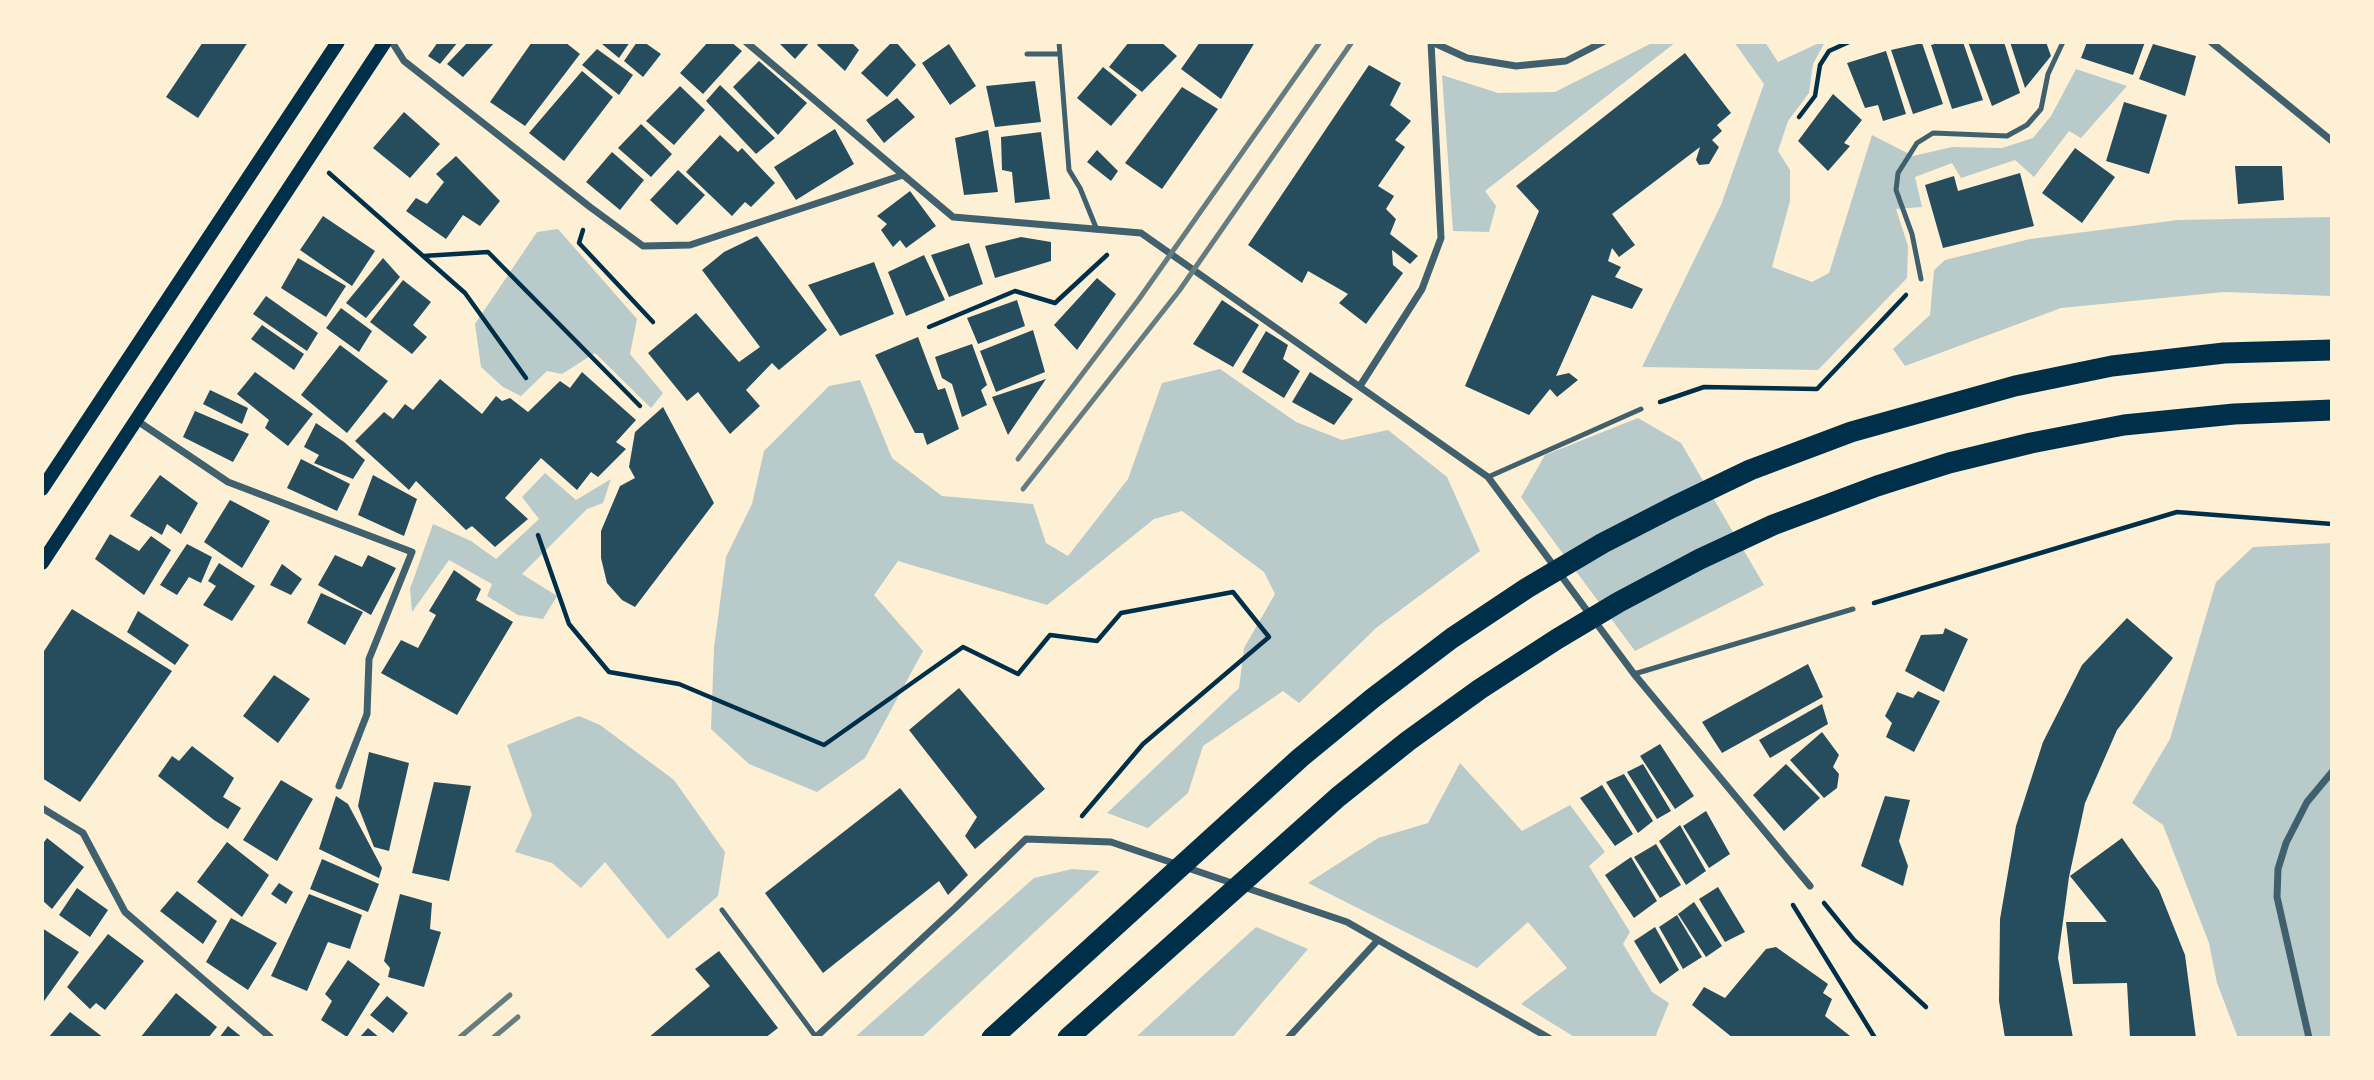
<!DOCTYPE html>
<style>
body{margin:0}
#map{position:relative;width:2374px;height:1080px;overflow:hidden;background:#fdf0d5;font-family:"Golos Text",sans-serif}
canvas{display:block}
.frame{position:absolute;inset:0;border:44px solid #fdf0d5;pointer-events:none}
</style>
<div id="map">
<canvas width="2374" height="1080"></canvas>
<div class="frame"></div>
</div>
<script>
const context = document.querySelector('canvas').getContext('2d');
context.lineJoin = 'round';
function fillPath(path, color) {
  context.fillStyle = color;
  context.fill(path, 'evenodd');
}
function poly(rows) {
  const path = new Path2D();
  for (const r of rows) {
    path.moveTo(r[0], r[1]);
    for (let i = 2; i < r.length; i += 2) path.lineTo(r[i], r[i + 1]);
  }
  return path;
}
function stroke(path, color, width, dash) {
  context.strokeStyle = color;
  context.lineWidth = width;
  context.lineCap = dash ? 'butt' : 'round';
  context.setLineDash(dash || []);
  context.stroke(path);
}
fillPath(poly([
 [1654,42,1676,42,1485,191,1496,206,1489,232,1453,231,1442,75,1498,93,1555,92],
 [1734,42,1765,42,1778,62,1821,42,1825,42,1813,64,1809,93,1788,121,1778,151,1790,170,1790,201,1772,267,1812,282,1829,273,1872,135,1913,156,1952,147,2002,148,2033,138,2051,116,2076,69,2127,86,2081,138,2069,131,2034,177,2015,160,1961,178,1952,163,1915,177,1922,207,1896,209,1908,246,1907,278,1818,370,1642,367,1721,205,1764,84],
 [2332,217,2332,296,2224,292,2061,308,1905,366,1893,349,1930,315,1934,270,1945,260,2030,239,2178,220],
 [558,229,637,319,630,354,663,393,651,408,595,353,562,374,547,371,521,396,503,387,481,367,475,324,537,232],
 [1220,369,1296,422,1342,440,1388,430,1447,477,1480,551,1376,628,1299,703,1283,691,1203,746,1188,793,1148,828,1107,813,1239,688,1244,648,1275,594,1264,572,1182,511,1154,519,1047,605,898,561,874,595,923,651,865,758,817,792,749,764,711,729,714,648,726,557,752,504,764,451,829,386,860,380,892,458,942,496,1033,504,1046,543,1068,556,1128,479,1162,383],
 [1638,418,1681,443,1764,585,1635,651,1521,497,1545,455],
 [545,473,576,500,611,479,603,503,587,509,522,574,557,596,543,619,518,615,487,596,492,584,449,560,412,612,410,589,433,524,471,541,496,559,539,519,522,497],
 [2332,543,2332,1038,2238,1038,2217,983,2209,943,2163,825,2132,803,2170,739,2216,582,2253,547],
 [579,716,600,725,674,780,725,852,718,896,668,939,605,862,581,888,552,863,515,852,532,815,507,745],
 [1460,763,1522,831,1570,805,1605,852,1589,866,1630,932,1623,944,1652,992,1669,1003,1656,1035,1660,1038,1576,1038,1521,1004,1567,968,1528,922,1477,968,1308,883,1378,838,1428,823],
 [1072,869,1100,871,921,1038,854,1038,1034,878],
 [1256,927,1308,949,1232,1038,1135,1038]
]), '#b9caca');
fillPath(poly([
 [203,42,248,42,198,118,166,97],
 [438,42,458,42,440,64,428,56],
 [468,42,495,42,463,77,447,64],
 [532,42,565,42,580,54,525,126,490,102],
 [604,42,630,42,619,58,602,44],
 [637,42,644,42,661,54,643,77,624,61],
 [708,42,731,42,742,51,703,94,680,73],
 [778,42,810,42,795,59],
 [820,42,851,42,859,50,845,71,817,45],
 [892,42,896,42,916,65,887,97,861,73],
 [1129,42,1161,42,1177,56,1142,92,1109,67],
 [1200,42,1226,42,1229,44,1231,42,1255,42,1221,99,1181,69],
 [1942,42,1963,42,1983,100,1952,109,1931,45],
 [1968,42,2004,42,2020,93,1992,106],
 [2010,42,2046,42,2051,56,2025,88],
 [2087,42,2145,42,2133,75,2081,58],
 [1922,43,1943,104,1913,114,1891,50],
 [949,44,976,86,950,105,922,63],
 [2153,44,2196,56,2185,96,2139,79],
 [597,49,633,75,619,95,582,65],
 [1886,51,1906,114,1883,121,1878,105,1865,108,1847,63],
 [1685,53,1731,113,1717,125,1722,131,1712,140,1719,147,1709,164,1699,165,1696,160,1700,147,1612,214,1635,245,1619,257,1612,248,1608,261,1621,267,1615,277,1643,289,1632,309,1592,295,1556,376,1569,373,1578,380,1557,397,1550,389,1529,415,1465,386,1539,211,1516,186],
 [759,61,807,103,778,135,733,87],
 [1369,65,1401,83,1390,105,1411,121,1395,140,1405,147,1378,186,1394,196,1386,209,1396,219,1390,234,1418,256,1410,264,1392,250,1393,265,1403,273,1366,324,1339,303,1348,294,1308,271,1302,283,1248,245],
 [1103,67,1137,95,1111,126,1077,98],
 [582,71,613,97,564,161,529,133],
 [1035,81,1041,122,995,127,986,86],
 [720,85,775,138,756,154,706,101],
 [680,86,705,110,674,145,646,121],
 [1182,87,1218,109,1162,189,1125,163],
 [1833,94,1862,120,1844,143,1850,146,1828,171,1798,141],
 [897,98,915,117,884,143,866,120],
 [2124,102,2167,115,2149,174,2106,161],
 [404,112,440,144,410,178,373,148],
 [641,124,672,154,651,177,618,148],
 [835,129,854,164,796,200,774,167],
 [988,130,998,192,964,195,955,138],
 [1041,132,1050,199,1015,203,1012,172,1002,170,1001,137],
 [720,135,738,152,742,148,775,183,751,207,745,202,732,216,686,172],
 [2075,148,2115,177,2082,223,2042,193],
 [1097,150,1118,171,1111,181,1087,162],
 [612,152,644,180,620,210,586,182],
 [456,156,500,201,480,226,463,215,446,239,406,211,416,198,427,204,444,182,436,174],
 [2235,166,2282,166,2284,200,2238,204],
 [678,170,705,195,677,225,650,200],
 [2020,173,2034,226,1943,248,1925,185,1954,176,1958,191],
 [910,191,936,226,906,248,900,240,893,247,881,230,887,224,877,216],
 [323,216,375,251,352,286,300,250],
 [757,236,827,330,779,370,772,363,746,390,760,406,730,434,698,392,687,401,648,353,696,313,739,362,760,347,702,270,724,252],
 [1021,237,1051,242,1051,261,995,278,985,246],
 [969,243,983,284,949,297,931,255],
 [924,255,945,300,906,316,888,272],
 [298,258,346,286,326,317,281,288],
 [383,258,400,277,366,318,346,303],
 [874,262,894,314,840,336,808,285],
 [1097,278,1116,294,1077,350,1054,325],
 [403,280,431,302,413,325,427,337,412,354,370,322],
 [266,296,318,333,307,351,253,314],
 [1017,300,1025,326,978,344,967,318],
 [1222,300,1259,325,1233,367,1193,344],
 [341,308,372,331,359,352,326,328],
 [262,325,304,354,294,370,251,339],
 [1033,330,1045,372,996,392,980,351],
 [1266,331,1288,345,1283,359,1300,371,1284,398,1242,372],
 [918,337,938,390,945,388,959,429,927,445,923,433,915,433,875,355],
 [972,344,987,385,981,390,987,405,962,417,952,384,942,378,935,357],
 [340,345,388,381,347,433,301,395],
 [255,372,313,414,288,446,265,428,269,420,237,394],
 [582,372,636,420,616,442,626,449,598,477,591,472,577,490,541,458,505,498,528,519,495,547,472,526,466,530,416,481,409,490,355,441,384,412,393,419,405,404,413,410,440,379,482,414,496,396,502,401,510,398,528,412,560,381,570,388],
 [1310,372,1353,399,1334,425,1292,402],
 [1046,379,1008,435,992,397],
 [210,390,248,408,242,424,203,404],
 [663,407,714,503,635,607,622,600,607,583,601,558,601,531,620,486,635,478,629,467,635,432],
 [195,411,249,434,233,462,183,437],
 [316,423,344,442,365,460,353,479,314,463,319,455,304,447],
 [301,459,350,484,337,511,287,488],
 [160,475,198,503,181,534,167,524,162,535,130,516],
 [373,475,417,499,404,536,358,515],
 [230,500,270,521,242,568,204,542],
 [110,534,139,551,151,536,171,550,144,595,95,559],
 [187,544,212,557,201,583,189,577,177,595,160,585],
 [335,555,362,567,368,555,396,568,371,615,318,585],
 [219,563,255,586,232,621,203,605,216,586,208,581],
 [282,564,302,579,291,595,270,585],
 [454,570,481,589,476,600,513,622,457,715,381,673,401,640,418,648,436,615,429,611],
 [321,593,363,612,345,645,307,623],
 [72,609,172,671,80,802,42,778,42,654],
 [138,611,189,645,175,665,127,632],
 [2127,618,2173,658,2117,730,2085,803,2069,877,2058,958,2073,1038,2005,1038,1999,1001,2000,919,2016,826,2043,742,2082,665],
 [1945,628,1968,639,1944,692,1905,671,1921,635,1943,634],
 [1808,664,1823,697,1722,753,1702,722],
 [274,675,310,699,278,743,243,716],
 [959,688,1045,789,975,849,965,836,977,817,909,730],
 [1918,691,1940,701,1914,752,1886,737,1892,723,1885,716,1897,692,1913,698],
 [1822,704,1828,724,1770,758,1759,740],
 [1822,732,1839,755,1833,767,1839,774,1837,788,1824,798,1790,760],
 [1660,744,1694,796,1675,809,1640,756],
 [192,746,234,778,223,797,241,808,228,829,214,820,158,776,172,756,179,761],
 [369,752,409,763,389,851,374,847,358,806],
 [1643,764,1671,811,1657,819,1627,772],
 [1786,764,1820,798,1784,831,1753,795],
 [1624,774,1653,821,1638,833,1606,782],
 [281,780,313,799,277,861,243,840],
 [434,782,471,786,449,881,412,873],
 [1602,785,1633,834,1615,846,1580,798],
 [900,788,968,875,948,895,939,881,823,973,765,893],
 [336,796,348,804,382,868,379,878,319,849],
 [1885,796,1910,800,1899,841,1908,866,1903,886,1861,866],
 [1706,811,1730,854,1709,868,1683,826],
 [1680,825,1706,871,1686,885,1659,841],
 [47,838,84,867,52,909,42,900,42,845],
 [2122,838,2159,890,2185,955,2196,1038,2130,1038,2127,983,2073,984,2066,922,2107,922,2070,876],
 [227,842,269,875,242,917,197,882],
 [1656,844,1681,885,1660,898,1634,857],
 [1631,857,1657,901,1634,918,1605,875],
 [322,859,379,884,368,912,310,889],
 [279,883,293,892,286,904,271,894],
 [1718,887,1745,932,1725,942,1699,899],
 [77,888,108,910,90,937,59,915],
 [177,891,217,921,203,944,160,911],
 [309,894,362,915,350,949,328,942,307,991,271,976],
 [400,894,432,903,430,929,441,932,424,987,388,977,390,968,384,961],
 [1694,902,1722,946,1706,957,1678,914],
 [1677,915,1702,957,1683,969,1659,927],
 [231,918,277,943,248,990,206,962],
 [1655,927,1679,970,1660,984,1634,941],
 [42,928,79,952,42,1004],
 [108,934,144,961,105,1010,96,1003,90,1009,67,987],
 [1776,947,1828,984,1823,993,1832,999,1825,1016,1850,1036,1850,1038,1733,1038,1692,1005,1704,987,1725,998,1766,949],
 [719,951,778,1028,765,1038,648,1038,710,986,695,969],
 [348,960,380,984,347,1037,321,1020,332,1001,325,994],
 [176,993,217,1027,208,1038,140,1038],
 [387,996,408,1013,393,1033,370,1015],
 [70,1012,104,1038,48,1038],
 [228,1026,243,1038,219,1038],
 [368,1028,380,1038,359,1038]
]), '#264d5e');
stroke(poly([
 [1799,117,1815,96,1820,65,1829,51,1849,42],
 [329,173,465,293,526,378],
 [583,230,579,243,653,322],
 [423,256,488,252,640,406],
 [929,327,1015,291,1055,303,1107,255],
 [1660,402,1704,387,1817,389,1906,295],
 [538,535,569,624,609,672,679,684,824,745,963,647,1018,674,1050,635,1097,641,1121,613,1233,592,1269,637,1143,744,1082,816],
 [1874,603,2177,512,2332,524],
 [1824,903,1854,940,1926,1007],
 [1793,905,1875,1038]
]), '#003049', 4.5);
stroke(poly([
 [1059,42,1069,170,1080,188,1097,230],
 [1027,54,1060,54],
 [1921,279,1912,234,1896,190,1898,173,1917,143,1933,133,2007,136,2027,125,2041,109,2048,74,2063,42],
 [1488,477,1641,409],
 [1634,674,1853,609],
 [722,910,816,1037]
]), '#3f606c', 5);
stroke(poly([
 [392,42,404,61,590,207,643,246,690,245,903,175],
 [746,42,953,217,1141,233,1488,477,1634,674,1810,886],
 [1432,42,1467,58,1516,66,1566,61,1603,42],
 [2211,42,2332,141],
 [1360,386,1422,289,1441,238,1431,42],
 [136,420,228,482,412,552,369,659,367,714,339,786],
 [42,808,83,833,125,912,270,1037],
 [815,1038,955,908,1026,839,1111,842,1347,922,1549,1038],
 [1288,1038,1378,940],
 [2309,1038,2277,897,2278,869,2286,843,2307,802,2332,772]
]), '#3f606c', 7);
stroke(poly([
 [42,489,338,42],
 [42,563,385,42]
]), '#003049', 14);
stroke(poly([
 [992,1038,1300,758,1373,698,1452,638,1527,588,1603,543,1673,507,1750,470,1851,432,2015,386,2112,366,2224,353,2332,350],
 [1068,1038,1338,797,1408,741,1480,689,1557,639,1619,602,1700,559,1773,525,1877,486,1949,463,2031,443,2124,425,2234,414,2332,410]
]), '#003049', 21);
stroke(poly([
 [1018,459,1139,299,1320,42],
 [1023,489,1179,291,1352,42],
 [459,1038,510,995],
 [493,1038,518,1017]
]), '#657d81', 5);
</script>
